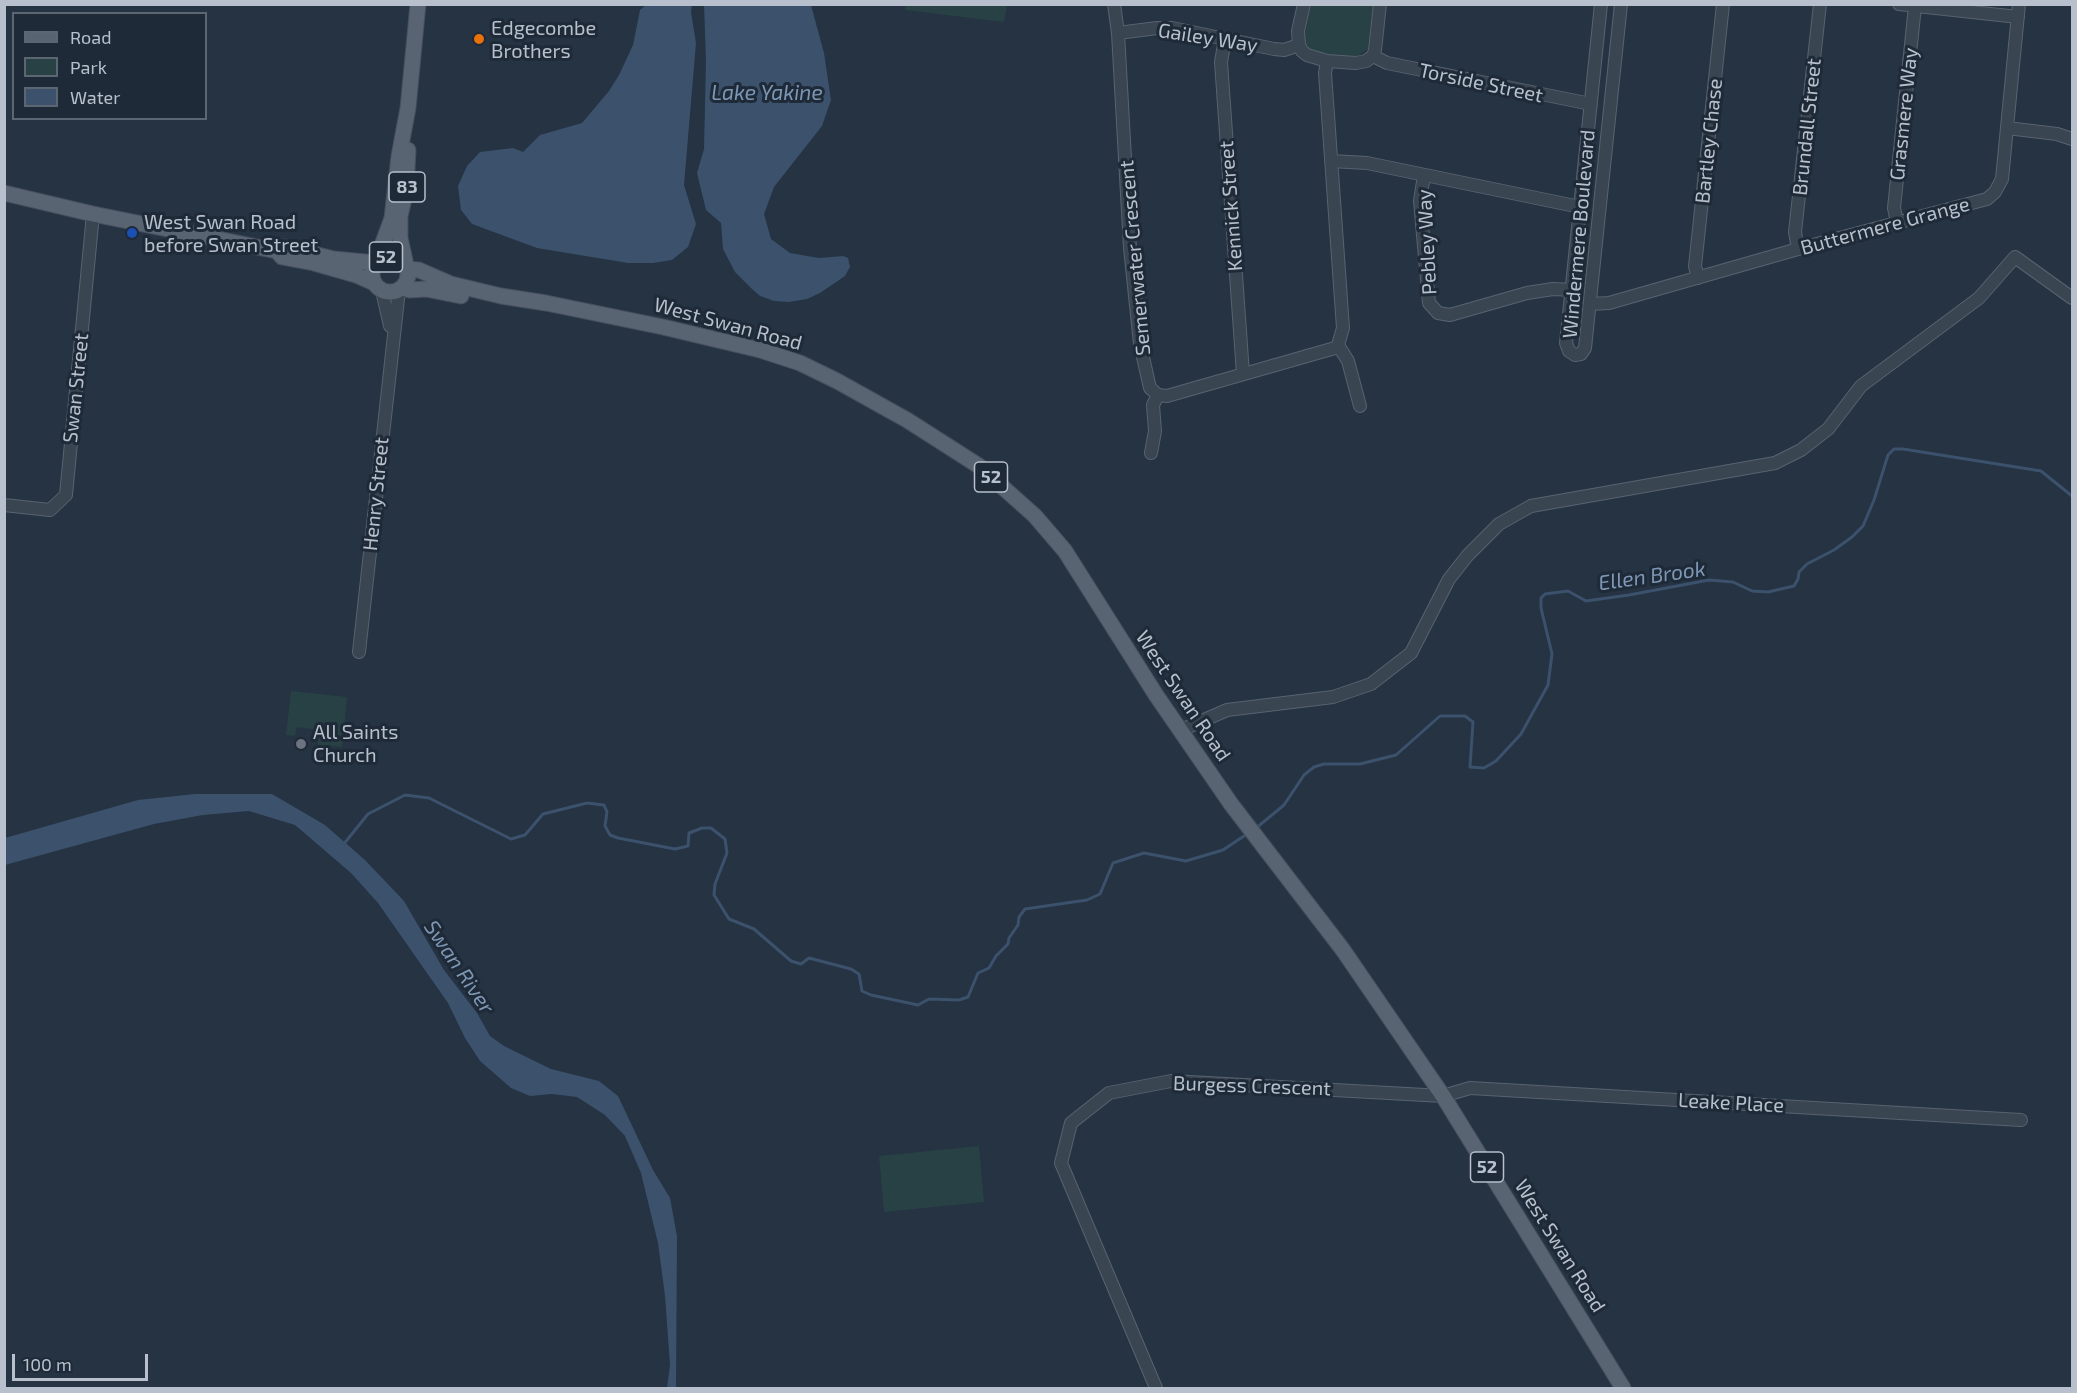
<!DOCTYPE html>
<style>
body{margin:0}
#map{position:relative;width:2077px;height:1393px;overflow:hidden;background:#253343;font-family:"Exo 2",sans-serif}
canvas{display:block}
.frame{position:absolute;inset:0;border:6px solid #b7c0cc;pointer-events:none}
.legend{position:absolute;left:12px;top:12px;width:195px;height:108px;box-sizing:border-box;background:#1f2a38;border:2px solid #5c6673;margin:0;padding:8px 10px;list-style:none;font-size:18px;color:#b7c0cc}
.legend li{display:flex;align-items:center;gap:12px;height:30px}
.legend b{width:30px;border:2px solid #5c6673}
.scale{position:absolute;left:12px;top:1354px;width:136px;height:27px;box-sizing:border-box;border:3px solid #b7c0cc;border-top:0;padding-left:8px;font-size:18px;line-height:21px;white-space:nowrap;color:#b7c0cc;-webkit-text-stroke:4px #1f2a38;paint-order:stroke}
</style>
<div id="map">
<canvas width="2077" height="1393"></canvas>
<div class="frame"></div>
<ul class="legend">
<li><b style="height:8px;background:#586472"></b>Road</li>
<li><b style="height:16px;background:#284144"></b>Park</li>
<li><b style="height:16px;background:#3b516c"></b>Water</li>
</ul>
<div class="scale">100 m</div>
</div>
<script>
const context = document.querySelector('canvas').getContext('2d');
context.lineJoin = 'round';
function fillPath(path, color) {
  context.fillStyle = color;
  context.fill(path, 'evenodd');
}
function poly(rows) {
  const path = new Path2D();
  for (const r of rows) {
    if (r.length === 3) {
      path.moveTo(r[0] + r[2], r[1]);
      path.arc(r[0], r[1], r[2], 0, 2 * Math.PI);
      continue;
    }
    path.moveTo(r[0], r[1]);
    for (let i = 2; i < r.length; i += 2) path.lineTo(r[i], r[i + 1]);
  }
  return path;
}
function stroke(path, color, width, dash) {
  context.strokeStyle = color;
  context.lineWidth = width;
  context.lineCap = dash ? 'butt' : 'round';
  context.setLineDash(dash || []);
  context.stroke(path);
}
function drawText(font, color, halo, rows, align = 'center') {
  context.font = font + ' "Exo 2",sans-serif';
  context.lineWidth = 6;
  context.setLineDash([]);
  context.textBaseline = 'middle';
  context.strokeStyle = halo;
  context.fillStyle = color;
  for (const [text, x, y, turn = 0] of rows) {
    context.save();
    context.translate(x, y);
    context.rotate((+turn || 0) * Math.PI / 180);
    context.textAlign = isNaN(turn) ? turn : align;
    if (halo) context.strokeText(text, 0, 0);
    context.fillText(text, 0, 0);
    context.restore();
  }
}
fillPath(poly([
 [906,5,906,4,1007,5,1004,22,905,10],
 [1311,5,1373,5,1368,49,1357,56,1331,55,1310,49,1304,40],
 [291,691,347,697,342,747,318,745,319,730,297,727,295,736,286,735],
 [979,1146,984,1202,884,1212,879,1156]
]), '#284144');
fillPath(poly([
 [647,4,692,5,691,12,696,43,684,185,696,224,688,247,672,260,653,263,628,263,537,248,472,224,461,210,458,186,467,166,480,152,513,148,523,152,540,135,582,123,609,91,619,75,633,45,640,10],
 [704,5,811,5,824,53,831,100,822,126,774,187,764,214,771,239,790,253,819,258,843,256,848,258,850,267,845,276,820,293,807,299,789,302,774,301,760,296,752,289,735,272,723,249,721,223,706,210,697,173,704,149,706,60],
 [195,794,272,794,325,825,365,860,404,901,444,970,477,1013,490,1036,504,1046,551,1069,599,1081,618,1096,653,1170,670,1198,677,1236,676,1388,667,1388,670,1365,665,1296,658,1243,641,1173,625,1136,605,1115,577,1097,552,1094,530,1096,511,1088,480,1061,465,1038,448,1003,378,903,351,873,295,825,249,811,203,815,154,824,5,865,5,838,138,800]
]), '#3b516c');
stroke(poly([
 [1255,829,1284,805,1304,775,1314,767,1324,764,1360,764,1396,755,1440,716,1465,716,1473,722,1470,767,1484,768,1496,761,1521,734,1548,685,1552,654,1541,608,1541,598,1545,594,1568,591,1586,601,1629,595,1709,580,1733,582,1752,591,1768,592,1794,586,1798,579,1799,572,1807,564,1834,550,1852,537,1863,526,1874,500,1888,455,1894,449,1903,449,2041,471,2072,496],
 [343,845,368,814,405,795,429,798,511,839,525,835,543,814,587,803,604,805,607,812,605,826,610,835,618,838,675,849,688,846,689,833,702,828,711,828,725,839,727,853,715,884,714,895,729,919,754,929,791,961,801,964,809,958,851,969,859,974,862,991,871,995,918,1005,929,999,959,1000,968,997,978,973,989,968,996,956,1008,944,1009,938,1018,925,1019,917,1025,909,1087,900,1100,894,1113,863,1144,853,1186,861,1223,850,1247,834]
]), '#3b516c', 3);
const minor = poly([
 [1114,4,1118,33,1130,248,1140,344,1150,388,1158,395,1167,396,1335,348,1338,345,1343,328,1325,73,1327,61],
 [1304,4,1298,31,1299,45,1302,51,1307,55,1327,61,1356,63,1366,61,1373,56,1375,50,1380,4],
 [1601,4,1566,343,1569,351,1575,355,1581,354,1585,348,1621,4],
 [1899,4,2018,17],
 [1118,33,1157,28,1172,28,1274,49,1284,50,1299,45],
 [1225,39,1221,62,1243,374],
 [1373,56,1387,63,1591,104],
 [2007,128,2057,134,2072,139],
 [1331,161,1367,163,1580,207],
 [1424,175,1420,201,1429,303,1438,313,1450,315,1527,293,1553,289,1572,290],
 [1897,222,1894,208,1915,6],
 [1798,249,1795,232,1820,4],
 [1698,278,1695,266,1723,4],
 [382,291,390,326],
 [1590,304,1609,303,1798,249,1987,199,1995,192,2002,179,2019,4],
 [1338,345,1348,361,1360,406],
 [1151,453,1155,431,1153,405,1158,395],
 [4,505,50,510,66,495,93,214],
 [359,652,399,290],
 [1181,730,1227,710,1333,697,1371,684,1411,653,1449,579,1468,555,1499,524,1531,506,1775,463,1801,450,1828,429,1861,386,1979,298,2015,257,2072,298],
 [1156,1388,1061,1163,1071,1123,1109,1093,1171,1081,1443,1096,1470,1088,2021,1120]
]);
const major = poly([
 [4,193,93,214,277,251,282,257,314,263,356,275,374,283],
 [277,251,284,247,334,259,376,263],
 [390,274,18],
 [379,260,380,251,392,218,399,156,408,108,418,4],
 [406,265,400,238,400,216,406,190,408,150],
 [407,269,419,270,451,284,501,296,546,303,663,327,760,350,800,363,837,381,907,420,979,466,1035,516,1065,551,1156,695,1231,804,1343,950,1443,1096,1623,1388],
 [402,288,410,290,426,289,461,296]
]);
stroke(minor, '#586370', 14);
stroke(major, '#444e5c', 17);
stroke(minor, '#3a4552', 12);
stroke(major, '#586472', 15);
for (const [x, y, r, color] of [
 [479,39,6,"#e8710a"],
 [132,233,6,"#1a4fb4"],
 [301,744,6,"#6b7280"]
]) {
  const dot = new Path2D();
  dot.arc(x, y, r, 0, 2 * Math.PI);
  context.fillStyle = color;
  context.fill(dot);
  stroke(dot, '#1f2a38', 2);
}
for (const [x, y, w] of [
 [407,187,36],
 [386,257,33],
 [991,477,33],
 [1487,1167,33]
]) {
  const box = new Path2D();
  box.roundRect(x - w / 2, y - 15, w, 30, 4.5);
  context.fillStyle = '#1f2a38';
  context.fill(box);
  stroke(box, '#b7c0cc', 1.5);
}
drawText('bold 18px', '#b7c0cc', null, [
 ["83",407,187],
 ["52",386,257],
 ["52",991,477],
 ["52",1487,1167]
]);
drawText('20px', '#b7c0cc', '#1f2a38', [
 ["Edgecombe",491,28],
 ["Brothers",491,51],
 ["West Swan Road",144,222],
 ["before Swan Street",144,245],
 ["All Saints",313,732],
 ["Church",313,755]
], 'left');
drawText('20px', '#b7c0cc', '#1f2a38', [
 ["Gailey Way",1208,38,9],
 ["Torside Street",1481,83,12],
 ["Grasmere Way",1904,114,-84],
 ["Brundall Street",1807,127,-84],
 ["Bartley Chase",1709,141,-84],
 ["Kennick Street",1231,206,-94],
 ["Buttermere Grange",1885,226,-15],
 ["Windermere Boulevard",1579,234,-85],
 ["Pebley Way",1427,242,-93],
 ["Semerwater Crescent",1135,258,-95],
 ["West Swan Road",728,324,15],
 ["Swan Street",76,388,-84],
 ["Henry Street",376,494,-84],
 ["West Swan Road",1183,696,56],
 ["Burgess Crescent",1252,1086,2],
 ["Leake Place",1731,1103,3],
 ["West Swan Road",1560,1246,58]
]);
drawText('italic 21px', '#7d97b4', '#1f2a38', [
 ["Lake Yakine",767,93],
 ["Ellen Brook",1652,576,-8],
 ["Swan River",459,967,56]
]);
</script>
